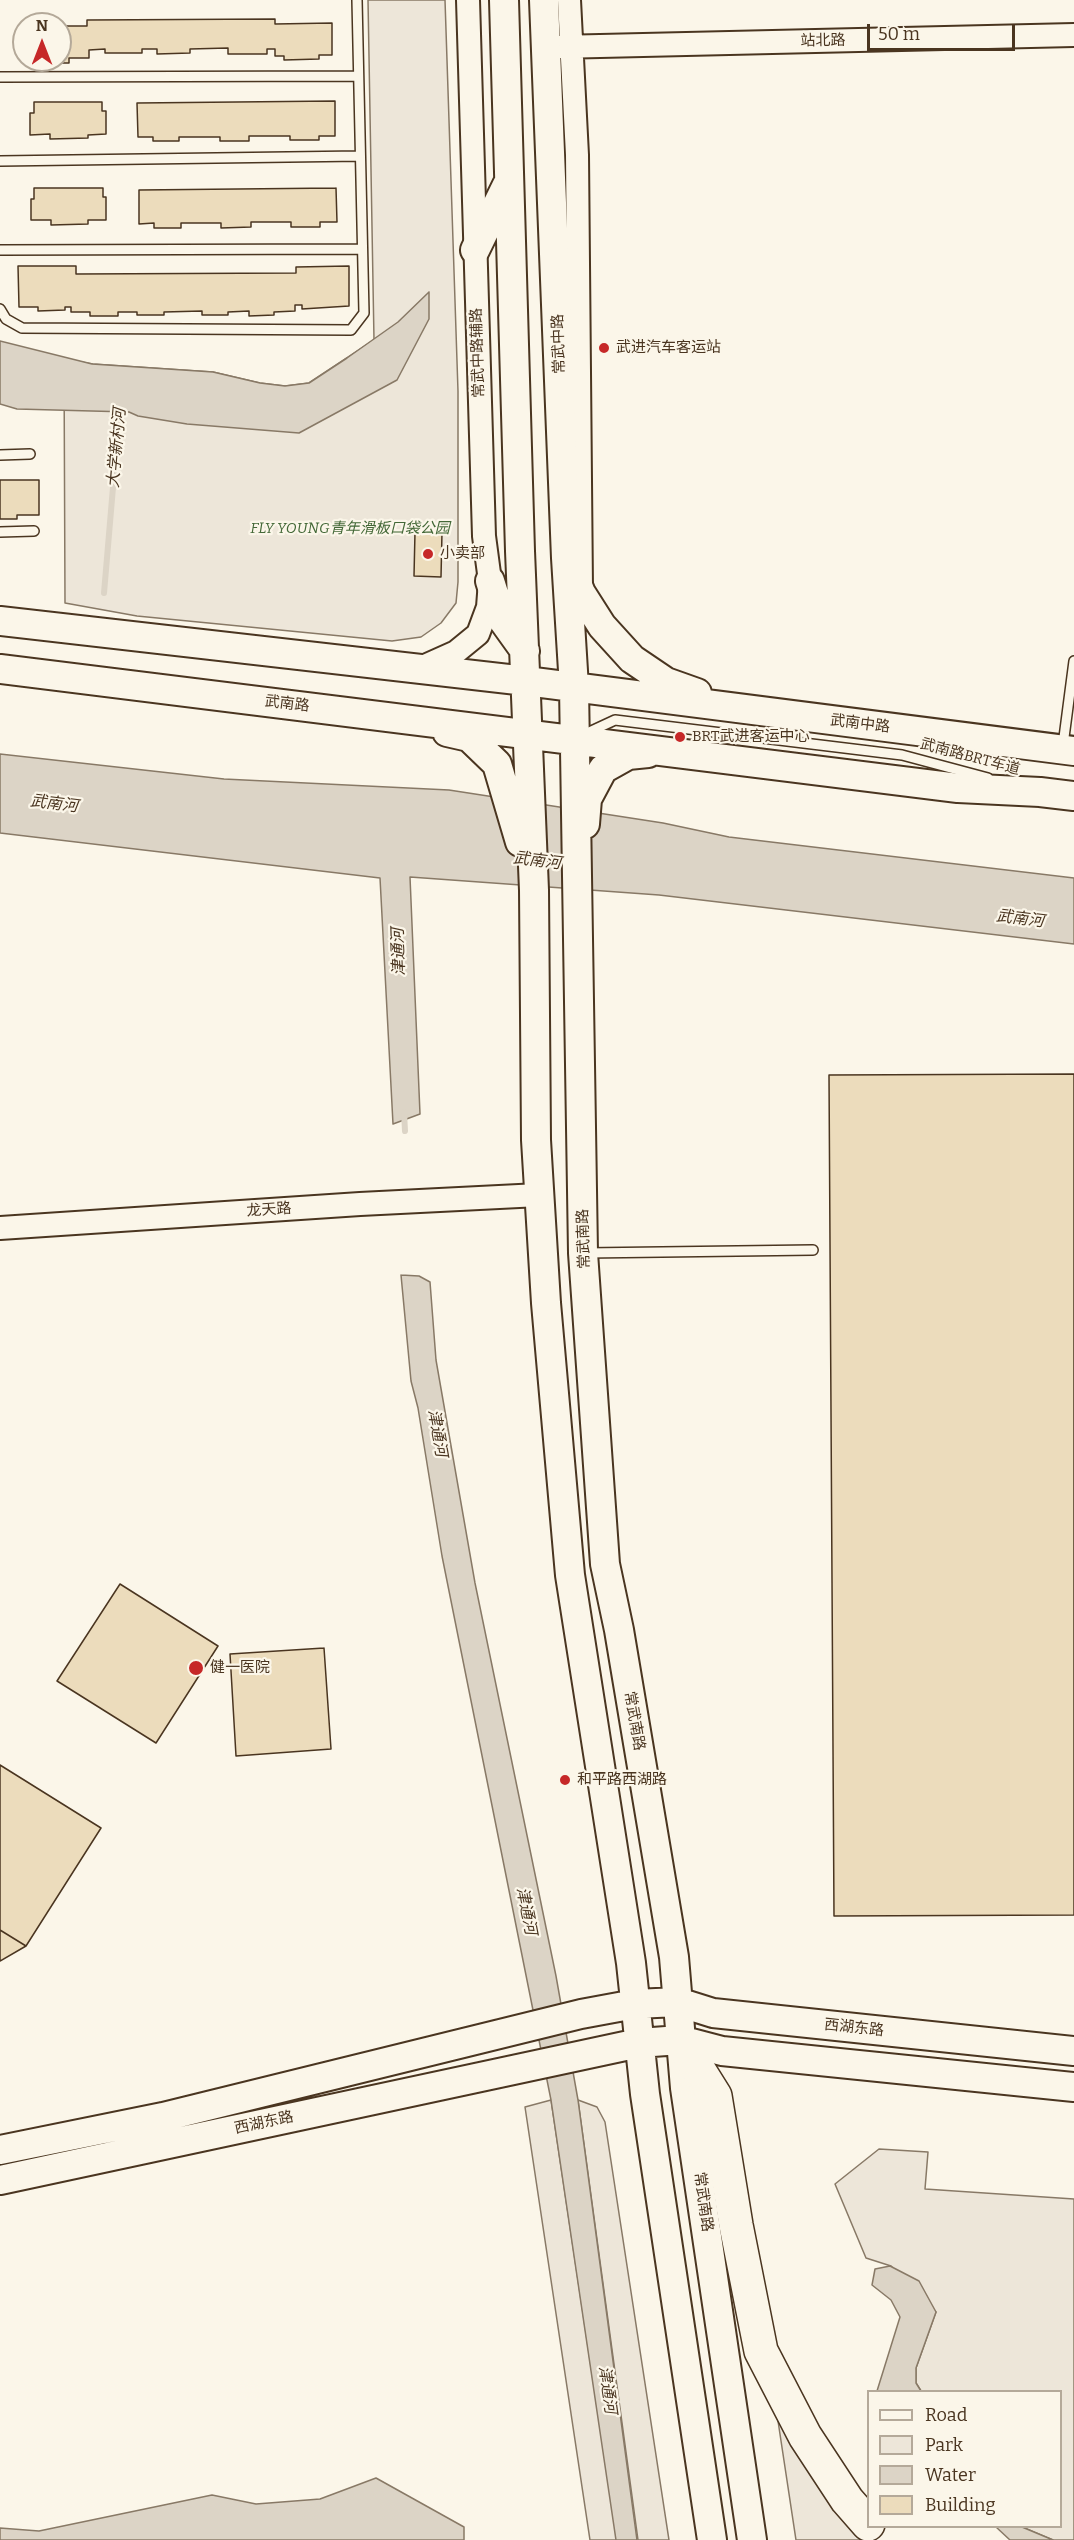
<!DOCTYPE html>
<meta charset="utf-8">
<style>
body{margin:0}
#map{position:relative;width:1074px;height:2540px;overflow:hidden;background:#fbf6e9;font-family:Bitter,serif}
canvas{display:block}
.legend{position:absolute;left:867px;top:2390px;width:195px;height:138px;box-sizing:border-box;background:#fbf6e9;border:2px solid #b4a999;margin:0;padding:8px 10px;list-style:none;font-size:18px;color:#4a3520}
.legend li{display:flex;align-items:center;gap:12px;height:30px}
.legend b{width:30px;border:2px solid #b4a999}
.north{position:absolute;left:12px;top:12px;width:60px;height:60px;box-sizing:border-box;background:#fbf6e9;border:2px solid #b4a999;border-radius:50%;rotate:0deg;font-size:16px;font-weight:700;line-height:24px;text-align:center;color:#4a3520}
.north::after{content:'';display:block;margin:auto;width:21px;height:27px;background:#c62828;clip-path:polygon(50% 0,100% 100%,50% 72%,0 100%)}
.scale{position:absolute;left:867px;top:24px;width:148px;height:27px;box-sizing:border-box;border:3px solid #4a3520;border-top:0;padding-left:8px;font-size:18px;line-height:21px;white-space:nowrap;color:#4a3520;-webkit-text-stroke:4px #fbf6e9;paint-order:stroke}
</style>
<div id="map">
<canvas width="1074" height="2540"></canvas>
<ul class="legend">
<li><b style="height:8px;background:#fbf6e9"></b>Road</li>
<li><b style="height:16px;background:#ede6d9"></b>Park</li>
<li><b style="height:16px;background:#dcd4c6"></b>Water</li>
<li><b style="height:16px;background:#ecdcbc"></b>Building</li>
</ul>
<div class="north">N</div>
<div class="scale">50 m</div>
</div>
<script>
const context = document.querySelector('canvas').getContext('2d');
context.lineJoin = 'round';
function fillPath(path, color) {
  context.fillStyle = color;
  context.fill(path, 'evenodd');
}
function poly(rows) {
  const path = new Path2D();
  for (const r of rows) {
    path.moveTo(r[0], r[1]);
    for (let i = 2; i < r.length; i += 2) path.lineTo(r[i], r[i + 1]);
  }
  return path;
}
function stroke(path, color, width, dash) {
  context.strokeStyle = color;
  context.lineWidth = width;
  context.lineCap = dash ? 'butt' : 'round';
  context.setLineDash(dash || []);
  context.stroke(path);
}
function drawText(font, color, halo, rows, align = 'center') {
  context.font = font + ' Bitter,"Noto Sans SC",serif';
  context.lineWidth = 4.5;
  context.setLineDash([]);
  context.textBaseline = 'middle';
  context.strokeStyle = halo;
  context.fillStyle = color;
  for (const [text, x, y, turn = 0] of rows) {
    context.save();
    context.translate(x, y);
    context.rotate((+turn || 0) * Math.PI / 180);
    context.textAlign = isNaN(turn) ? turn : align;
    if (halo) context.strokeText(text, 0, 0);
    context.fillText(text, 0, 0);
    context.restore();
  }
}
const green = poly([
 [368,0,445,0,458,391,458,582,456,603,441,623,421,637,392,641,137,616,65,603,64,359,93,364,213,372,260,383,285,386,309,383,374,340,368,0],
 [551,2100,617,2540,590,2540,525,2107,551,2100],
 [578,2100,597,2107,605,2122,669,2540,638,2540,578,2100],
 [879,2149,928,2152,925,2189,1074,2199,1074,2540,1053,2540,1022,2527,1060,2526,1060,2392,921,2391,916,2383,916,2368,936,2312,891,2266,866,2258,835,2184,879,2149],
 [778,2421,861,2540,796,2540,778,2421]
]);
fillPath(green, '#ede6d9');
stroke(green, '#887966', 1.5);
const water = poly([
 [429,292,429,319,397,380,299,433,187,424,138,416,129,412,17,409,0,404,0,341,92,364,213,372,260,383,285,386,309,383,347,358,398,322,429,292],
 [0,754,224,779,449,790,663,823,729,837,1074,878,1074,944,659,895,410,877,420,1114,393,1124,380,878,0,833,0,754],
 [401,1275,419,1276,430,1282,436,1360,475,1583,556,1976,578,2100,637,2540,616,2540,551,2100,442,1556,418,1408,411,1381,401,1275],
 [890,2266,919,2281,936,2312,916,2368,916,2383,921,2391,877,2391,900,2317,891,2300,872,2285,875,2269,890,2266],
 [376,2478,464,2527,464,2540,0,2540,0,2528,39,2531,212,2495,256,2504,320,2499,376,2478],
 [996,2527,1022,2527,1053,2540,1010,2540,996,2527]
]);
fillPath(water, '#dcd4c6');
stroke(water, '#887966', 1.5);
stroke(poly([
 [104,593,120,405],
 [404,1112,405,1131]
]), '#dcd4c6', 6);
const building = poly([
 [275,19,275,24,332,23,332,55,319,55,319,59,284,60,284,56,275,56,275,49,267,49,267,54,228,54,228,48,190,49,190,53,157,54,157,49,142,49,142,53,105,53,105,49,89,50,89,58,69,58,69,63,41,63,41,60,60,60,60,26,87,26,87,20,275,19],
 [335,101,335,136,319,136,319,140,290,140,290,136,249,136,249,141,220,141,220,137,179,137,179,141,153,141,153,137,138,137,137,103,335,101],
 [34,102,102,102,102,111,106,111,106,134,88,135,88,138,50,139,50,134,30,135,30,113,34,113,34,102],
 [34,188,103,188,103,197,106,197,106,220,88,220,88,224,51,225,51,220,31,220,31,199,34,199,34,188],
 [336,188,337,222,320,222,320,227,291,227,291,222,251,222,251,227,221,228,221,223,181,223,181,228,154,228,154,223,139,224,139,190,336,188],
 [18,266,76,266,76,274,296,273,296,267,349,266,349,306,302,309,302,305,295,305,295,311,274,312,274,315,249,316,249,311,228,312,228,315,202,315,202,311,164,312,164,315,137,315,137,312,118,312,118,316,90,316,90,312,71,312,71,307,65,307,65,310,38,311,38,307,19,307,18,266],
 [0,480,39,480,39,515,17,515,17,519,0,519,0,480],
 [415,532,442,532,441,577,414,576,415,532],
 [1074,1074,1074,1915,834,1916,829,1075,1074,1074],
 [120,1584,218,1646,156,1743,57,1681,120,1584],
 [324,1648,331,1749,236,1756,230,1654,324,1648],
 [0,1765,101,1828,26,1946,0,1930,0,1765],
 [0,1930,26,1946,0,1961,0,1930]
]);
fillPath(building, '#ecdcbc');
stroke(building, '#4a3520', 1.5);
const service = poly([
 [0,77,358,76],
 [0,161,360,156],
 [0,250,362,249],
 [0,309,6,319,22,328,351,330,364,313,357,0],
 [0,455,30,454],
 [0,532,34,531],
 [587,733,615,720,902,755,988,778],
 [1063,745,1074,661],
 [586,1253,813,1250]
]);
const tertiary = poly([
 [569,0,577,155,581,589],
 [557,47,1074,35],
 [418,669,456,652,478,634,488,607,490,581,484,536,468,0],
 [0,1228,360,1204,539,1195]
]);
const primary = poly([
 [504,0,520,551,534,890,536,1140,546,1303,570,1575,631,1963,645,2094,712,2540],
 [544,0,566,558,574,687,583,1253,605,1564,619,1630,674,1957,685,2088,752,2540],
 [475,250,507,185],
 [572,571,581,593,602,626,632,659,666,682,697,693],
 [490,581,502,619,525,651],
 [0,621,526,681,1074,751],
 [0,669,958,788,1040,792,1074,796],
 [447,732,469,737,497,764,520,842],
 [585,824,587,799,603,769,628,755,648,753],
 [0,2150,163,2117,581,2014,635,2004,678,2002,713,2013,1074,2051],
 [0,2180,639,2043,680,2040,722,2051,1074,2087]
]);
const motorway = poly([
 [680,2040,715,2096,736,2225,761,2351,805,2436,847,2500,868,2524]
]);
stroke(service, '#4a3520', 12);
stroke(tertiary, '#4a3520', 26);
stroke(primary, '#4a3520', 32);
stroke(motorway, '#4a3520', 36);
stroke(service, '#fbf6e9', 9);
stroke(tertiary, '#fbf6e9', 22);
stroke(primary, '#fbf6e9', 28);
stroke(motorway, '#fbf6e9', 33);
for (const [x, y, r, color] of [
 [604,348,6,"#c62828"],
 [428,554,6,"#c62828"],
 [680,737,6,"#c62828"],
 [196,1668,8,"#c62828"],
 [565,1780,6,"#c62828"]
]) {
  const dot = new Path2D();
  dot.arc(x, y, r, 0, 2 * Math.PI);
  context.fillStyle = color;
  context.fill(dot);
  stroke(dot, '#fbf6e9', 2);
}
drawText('15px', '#4a3520', '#fbf6e9', [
 ["站北路",823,41,-1],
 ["常武中路",559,344,-92],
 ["常武中路辅路",478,353,-92],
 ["武南路",287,704,7],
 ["武南中路",860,724,7],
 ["武南路BRT车道",970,757,15],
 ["龙天路",269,1210,-4],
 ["常武南路",584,1239,-92],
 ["常武南路",634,1721,80],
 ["西湖东路",854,2028,6],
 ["西湖东路",264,2123,-12],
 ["常武南路",703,2202,82]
]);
drawText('15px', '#4a3520', '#fbf6e9', [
 ["武进汽车客运站",616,348],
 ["小卖部",440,554],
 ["BRT武进客运中心",692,737],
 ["健一医院",210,1668],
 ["和平路西湖路",577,1780]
], 'left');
drawText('italic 15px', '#436837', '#fbf6e9', [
 ["FLY YOUNG青年滑板口袋公园",350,529]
]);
drawText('italic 16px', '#4a3520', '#fbf6e9', [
 ["大学新村河",117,448,-85],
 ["武南河",54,804,7],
 ["武南河",537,861,7],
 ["武南河",1020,919,7],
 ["津通河",399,952,-92],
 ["津通河",437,1433,80],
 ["津通河",526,1911,79],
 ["津通河",607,2390,82]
]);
</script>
